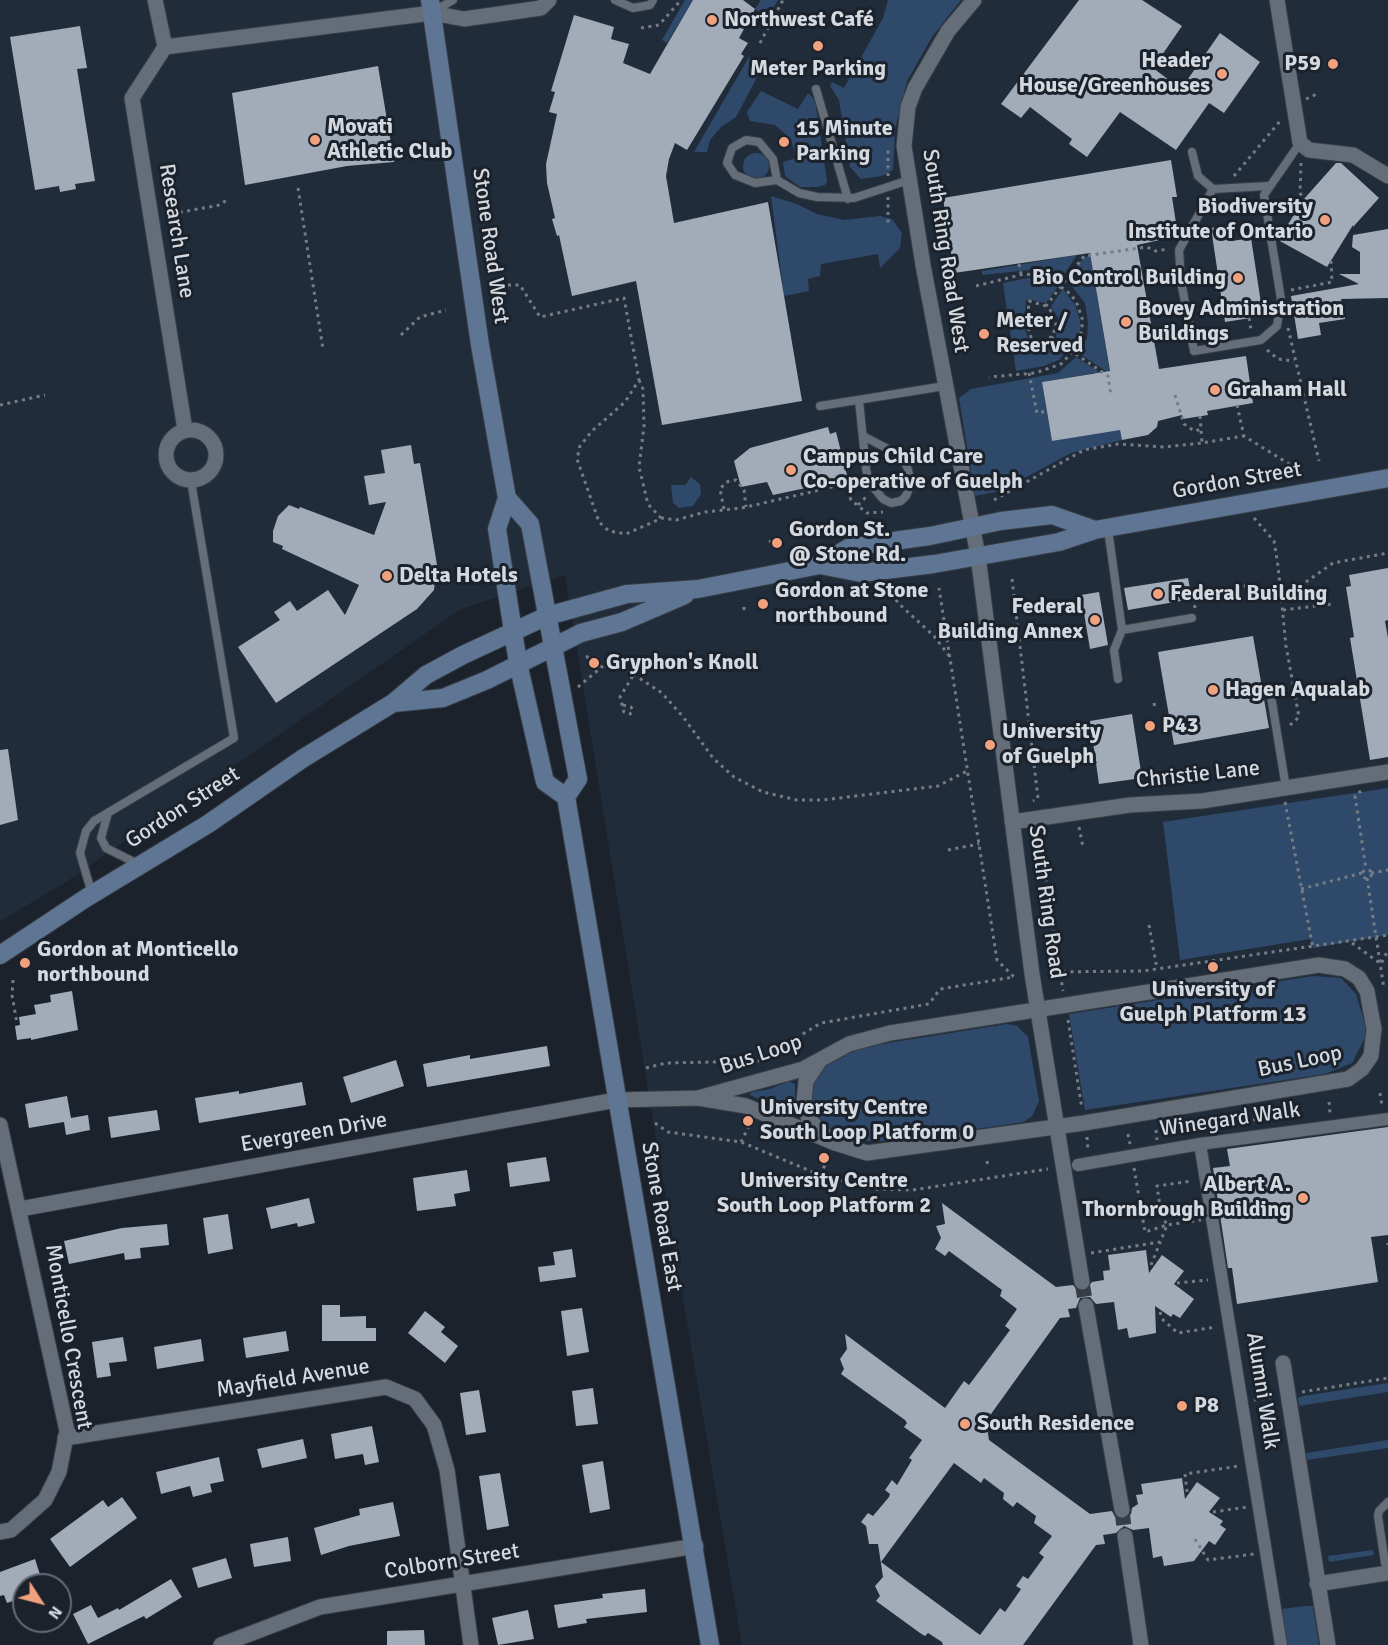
<!DOCTYPE html>
<meta charset="utf-8">
<style>
body{margin:0}
#map{position:relative;width:1388px;height:1645px;overflow:hidden;background:#1b222c;font-family:Signika,sans-serif}
canvas{display:block}
.north{position:absolute;left:12px;top:1573px;width:60px;height:60px;box-sizing:border-box;background:#1b222c;border:2px solid #656b74;border-radius:50%;rotate:126deg;font-size:16px;font-weight:700;line-height:24px;text-align:center;color:#d4d9df}
.north::after{content:'';display:block;margin:auto;width:21px;height:27px;background:#f1a17d;clip-path:polygon(50% 0,100% 100%,50% 72%,0 100%)}
</style>
<div id="map">
<canvas width="1388" height="1645"></canvas>
<div class="north">N</div>
</div>
<script>
const context = document.querySelector('canvas').getContext('2d');
context.lineJoin = 'round';
function fillPath(path, color) {
  context.fillStyle = color;
  context.fill(path, 'evenodd');
}
function poly(rows) {
  const path = new Path2D();
  for (const r of rows) {
    if (r.length === 3) {
      path.moveTo(r[0] + r[2], r[1]);
      path.arc(r[0], r[1], r[2], 0, 2 * Math.PI);
      continue;
    }
    path.moveTo(r[0], r[1]);
    for (let i = 2; i < r.length; i += 2) path.lineTo(r[i], r[i + 1]);
  }
  return path;
}
function stroke(path, color, width, dash) {
  context.strokeStyle = color;
  context.lineWidth = width;
  context.lineCap = dash ? 'butt' : 'round';
  context.setLineDash(dash || []);
  context.stroke(path);
}
function drawText(font, color, halo, rows, align = 'center') {
  context.font = font + ' Signika,sans-serif';
  context.lineWidth = 6;
  context.setLineDash([]);
  context.textBaseline = 'middle';
  context.strokeStyle = halo;
  context.fillStyle = color;
  for (const [text, x, y, turn = 0] of rows) {
    context.save();
    context.translate(x, y);
    context.rotate((+turn || 0) * Math.PI / 180);
    context.textAlign = isNaN(turn) ? turn : align;
    if (halo) context.strokeText(text, 0, 0);
    context.fillText(text, 0, 0);
    context.restore();
  }
}
fillPath(poly([
 [0,0,1388,0,1388,1645,742,1645,664,1188,565,575,461,609,66,882,0,921]
]), '#212c3a');
fillPath(poly([
 [685,0,693,0,667,43,662,40],
 [761,0,778,0,768,17,755,9],
 [888,0,961,0,932,37,907,81,895,129,893,170,882,176,861,179,850,167,839,100,830,86,832,82,844,88,883,18],
 [749,57,763,66,736,117,721,127,710,140,707,152,694,152],
 [761,91,798,109,808,93,815,100,827,181,825,185,818,187,800,187,785,176,783,162,796,158,791,139,775,125,750,121,747,112],
 [756,166,13],
 [771,196,797,204,817,214,844,220,880,216,892,219,902,233,900,248,880,268,878,254,821,264,820,276,808,279,809,291,784,296],
 [1110,253,1093,270,1110,374,1079,353,1087,338,1088,323,1085,303,1067,280,1084,257],
 [1077,255,1063,276,1039,269,982,275,982,271],
 [1028,278,1045,279,1058,286,1046,303,1026,299,1024,326,1032,350,1053,341,1066,351,1059,360,1044,366,1016,371,1003,283],
 [1063,289,1075,305,1080,320,1080,334,1072,348,1056,337,1058,318,1051,306],
 [1076,357,1106,376,1098,398,1094,373,1042,382,1052,441,1104,432,1115,406,1122,440,1071,453,1000,491,975,496,959,398,971,389,1058,373],
 [691,477,700,484,701,494,693,506,679,508,673,503,671,485,685,485],
 [1388,788,1388,935,1313,948,1310,939,1180,960,1163,822],
 [1313,976,1341,978,1356,994,1365,1024,1365,1038,1352,1063,1325,1074,1085,1110,1069,1014],
 [1007,1024,1017,1026,1028,1037,1039,1101,1032,1116,1024,1122,896,1141,863,1141,838,1137,822,1126,812,1114,809,1087,820,1069,842,1056,863,1047],
 [789,1081,795,1084,795,1115,750,1095,752,1092,770,1089],
 [1388,1383,1388,1392,1299,1406,1298,1398,1303,1396],
 [1388,1440,1388,1448,1307,1460,1306,1453],
 [1373,1550,1374,1555,1329,1562,1328,1556],
 [1305,1606,1313,1606,1319,1645,1287,1645,1282,1609]
]), '#2f496b');
fillPath(poly([
 [693,0,743,0,755,9,739,38,748,43,741,54,744,56,687,150,675,143,669,159,666,176,674,223,768,202,802,401,662,425,636,281,572,296,559,235,557,236,552,219,555,218,547,183,546,164,557,114,549,112,555,92,551,91,574,15,614,27,611,39,629,44,623,63,650,74],
 [1079,0,1142,0,1182,26,1153,68,1181,89,1220,33,1260,62,1224,113,1209,103,1176,150,1120,112,1087,157,1069,144,1072,139,1030,107,1021,118,1001,104],
 [80,26,87,68,77,69,95,181,75,184,76,189,60,192,59,186,35,190,10,37],
 [378,66,394,162,347,166,245,185,232,93],
 [1171,160,1177,197,1172,197,1178,236,1137,245,1159,369,1246,356,1253,403,1207,411,1208,415,1183,419,1182,415,1158,421,1157,427,1148,435,1122,440,1120,430,1052,441,1042,382,1110,371,1090,253,954,273,943,198],
 [1336,163,1341,163,1379,198,1353,227,1353,225,1327,267,1278,240,1304,199],
 [1229,225,1232,241,1251,238,1263,316,1225,322,1211,228],
 [1388,229,1388,298,1341,299,1345,319,1319,323,1321,335,1298,339,1291,296,1359,284,1339,274,1360,274,1360,252,1352,247,1353,235],
 [828,427,830,434,836,432,848,479,773,495,767,482,741,487,734,461,750,448],
 [411,445,414,464,420,463,437,565,434,590,417,609,276,703,238,647,280,620,274,612,290,601,297,611,328,590,345,615,359,585,282,549,283,546,273,542,273,531,278,516,289,505,299,509,300,507,374,535,386,502,369,505,364,476,385,473,381,450],
 [1388,568,1388,620,1385,621,1388,638,1388,757,1370,760,1350,638,1354,637,1346,587,1351,586,1349,575],
 [1188,578,1192,599,1128,610,1124,588],
 [1099,592,1108,645,1090,649,1081,595],
 [1253,636,1269,728,1174,745,1158,652],
 [1132,714,1142,778,1099,784,1090,721],
 [8,749,18,820,0,825,0,750],
 [72,991,78,1030,31,1040,31,1038,17,1040,15,1026,20,1025,19,1017,36,1014,34,1005,51,1002,50,995],
 [547,1046,550,1066,427,1087,423,1064,470,1055,470,1059],
 [396,1060,404,1086,351,1103,343,1077],
 [302,1082,306,1105,199,1123,195,1098,239,1091,239,1094],
 [67,1096,71,1118,88,1115,90,1130,66,1135,64,1122,29,1128,25,1104],
 [157,1110,160,1130,111,1138,108,1117],
 [1388,1127,1388,1235,1371,1237,1378,1282,1237,1304,1232,1268,1228,1268,1213,1168,1230,1166,1227,1149],
 [546,1157,550,1181,510,1187,507,1163],
 [467,1170,470,1191,454,1194,456,1206,417,1211,413,1178],
 [309,1198,315,1223,298,1227,297,1223,271,1229,266,1208],
 [942,1203,1056,1287,1073,1285,1078,1291,1084,1291,1092,1282,1104,1280,1103,1271,1110,1270,1108,1255,1146,1250,1149,1273,1162,1255,1184,1271,1174,1284,1194,1299,1180,1318,1173,1314,1171,1317,1155,1306,1156,1333,1129,1338,1127,1328,1118,1330,1114,1302,1096,1304,1090,1297,1080,1298,1076,1308,1068,1309,1070,1317,1060,1318,986,1421,989,1440,1090,1514,1112,1511,1115,1517,1124,1519,1131,1514,1132,1508,1138,1504,1136,1495,1143,1494,1141,1484,1182,1478,1185,1499,1197,1482,1220,1498,1209,1512,1223,1521,1220,1525,1226,1529,1215,1545,1209,1541,1194,1561,1164,1566,1162,1556,1153,1558,1149,1528,1133,1530,1124,1526,1116,1533,1103,1535,1105,1544,1096,1545,1023,1645,943,1645,942,1642,928,1633,925,1636,920,1633,876,1601,880,1596,875,1586,883,1577,878,1544,869,1544,866,1526,861,1522,868,1513,873,1516,889,1497,890,1494,885,1490,892,1480,897,1485,912,1460,909,1458,922,1440,904,1427,907,1423,905,1420,841,1374,844,1369,840,1359,847,1349,845,1334,945,1408,964,1381,969,1385,993,1353,1010,1330,1005,1326,1017,1309,1000,1296,1002,1290,949,1251,945,1256,935,1249,941,1238,936,1226,945,1224],
 [954,1463,981,1483,984,1478,1004,1493,1003,1499,1013,1507,1017,1502,1036,1516,1034,1523,1052,1536,1039,1553,1044,1557,1028,1579,1023,1576,1016,1586,1021,1589,1019,1592,1005,1612,1000,1608,980,1635,881,1562],
 [228,1214,233,1249,208,1254,203,1218],
 [167,1224,169,1245,140,1248,141,1258,125,1260,124,1253,69,1264,64,1241,122,1228],
 [572,1249,576,1277,540,1282,538,1267,555,1265,553,1252],
 [322,1305,340,1305,340,1317,366,1316,366,1328,376,1328,376,1341,322,1341],
 [582,1308,589,1352,567,1356,561,1311],
 [425,1311,445,1327,441,1332,458,1346,445,1363,408,1333],
 [286,1331,289,1351,246,1358,243,1338],
 [123,1337,127,1361,109,1363,111,1376,97,1378,92,1342],
 [201,1339,204,1361,157,1369,154,1347],
 [593,1388,598,1424,576,1426,572,1391],
 [479,1390,486,1432,466,1435,460,1393],
 [372,1426,379,1462,365,1465,363,1454,335,1459,331,1434],
 [303,1439,307,1458,262,1468,257,1449],
 [219,1457,224,1481,210,1484,212,1492,193,1497,190,1486,161,1494,156,1472],
 [603,1461,610,1509,590,1513,582,1465],
 [500,1473,509,1526,487,1530,479,1476],
 [122,1497,137,1518,70,1567,50,1539,103,1500,108,1507],
 [393,1502,400,1536,349,1546,321,1555,314,1528,360,1515,359,1509],
 [288,1537,291,1561,254,1567,250,1544],
 [226,1558,232,1578,198,1588,192,1568],
 [35,1559,42,1581,24,1585,24,1597,7,1603,4,1595,0,1596,0,1572],
 [171,1579,182,1597,146,1619,144,1616,88,1644,73,1614,91,1605,98,1618,118,1608,119,1610],
 [645,1589,647,1612,586,1619,587,1623,558,1628,554,1605,603,1598,602,1594],
 [528,1610,534,1639,498,1645,492,1618],
 [424,1630,425,1645,387,1645,387,1631]
]), '#a2abb8');
stroke(poly([
 [1082,1282,1086,1306],
 [1122,1510,1125,1536]
]), '#373d47', 15, [15, 8]);
const service = poly([
 [615,0,633,8,650,5,653,0],
 [434,11,453,0],
 [816,89,848,199],
 [1192,152,1198,176,1213,189,1268,186],
 [777,180,755,183,735,175,727,163,732,148,746,140,759,142,773,159,777,180,799,193,817,197,854,198,909,180],
 [1213,189,1179,250,1181,281,1194,351,1261,340,1277,326,1281,299,1264,195,1300,143],
 [859,400,866,469,869,482,883,499,891,503,901,501,906,496,911,483,907,466,892,451,863,436],
 [820,406,945,386],
 [1108,529,1122,630,1114,650,1118,679],
 [1122,630,1192,618],
 [1271,696,1286,788],
 [108,813,101,838,106,848,140,865],
 [92,894,80,853,86,831,94,821,234,738,191,481],
 [1388,1502,1379,1511,1378,1516,1385,1563,1388,1568]
]);
const pedestrian = poly([
 [1200,1144,1281,1645],
 [1078,1165,1200,1144,1388,1119]
]);
const minor = poly([
 [155,0,165,47,132,98,185,430],
 [974,0,948,31,915,88,908,107,904,146,923,265,978,556,1032,974,1082,1282],
 [1277,0,1300,143,1309,150,1353,155,1388,176],
 [165,47,432,13,464,19,541,8,549,0],
 [191,455,25],
 [1012,822,1130,805,1202,801,1388,772],
 [818,1063,806,1081,804,1101,809,1120,825,1135],
 [0,1125,67,1431,59,1472,45,1500,11,1530,0,1532],
 [20,1209,616,1100,698,1098,803,1069,849,1044,890,1033,1319,965,1345,969,1359,978,1367,991,1374,1029,1371,1056,1362,1069,1348,1079,1084,1123,867,1153,835,1143,746,1106,698,1098],
 [1086,1306,1122,1510],
 [1283,1363,1328,1645],
 [65,1438,386,1387,415,1399,434,1425,447,1470,471,1645],
 [1125,1536,1141,1645],
 [1317,1584,1388,1573],
 [221,1645,320,1607,696,1546]
]);
const secondary = poly([
 [430,0,480,345,507,498,497,529,518,663,545,782,566,797,710,1645],
 [507,498,530,524,578,779,566,797],
 [820,565,861,573,934,564,1059,542,1095,530,1388,478],
 [393,703,443,698,487,680,581,633,622,622,685,595],
 [0,955,86,898,208,824,302,759,393,703,426,675,463,655,547,616,627,594,698,589,820,565,850,547,930,536,1001,521,1052,515,1095,530]
]);
stroke(service, '#373d45', 10);
stroke(pedestrian, '#373d45', 14);
stroke(minor, '#373d45', 17);
stroke(secondary, '#373d45', 20);
stroke(poly([
 [641,28,659,25,681,0],
 [760,43,783,0],
 [1306,99,1319,93],
 [1301,163,1300,193,1304,199],
 [888,176,888,149],
 [1234,176,1281,120],
 [298,188,323,349],
 [888,197,888,223],
 [165,215,220,205,229,198],
 [1019,264,1021,274],
 [508,285,520,285,540,317,624,298,639,380,625,402,592,431,580,446,577,459,599,522,609,531,626,534,662,518,676,520,705,512,742,508,845,484,851,500,867,513,883,512],
 [976,286,1024,274,1045,276,1068,292,1076,301,1082,318,1082,330,1077,347,1061,364,1035,373,989,377],
 [1291,290,1332,282,1331,261],
 [1046,306,1029,301,1027,324,1034,347,1053,336,1056,323,1053,313,1046,306,1084,256,1147,247,1155,251,1169,249],
 [1249,318,1251,330],
 [1288,328,1319,461],
 [401,335,420,317,446,310],
 [1051,337,1108,376,1111,396],
 [1267,350,1278,359,1294,361],
 [1029,373,1037,413,1047,411],
 [639,380,643,389,644,426,639,467,648,504,661,518],
 [1175,395,1184,424,1194,431,1202,429],
 [0,405,45,395],
 [1237,405,1244,436,1294,467],
 [1200,416,1202,443,1244,436],
 [994,500,1084,450,1118,444,1163,447,1202,443],
 [858,505,867,496],
 [724,509,720,489,726,482,736,480,744,490,746,507],
 [1254,518,1274,541,1278,566,1286,646,1299,717,1288,727],
 [770,540,771,544],
 [1012,579,1038,798,1033,801],
 [888,587,898,603,934,636,950,657],
 [763,604,764,607],
 [744,607,744,611],
 [1195,608,1194,601,1216,599,1244,586,1286,596,1333,563,1388,553],
 [1283,610,1332,604],
 [586,656,600,666,627,670,662,693,684,718,713,758,734,777,763,792,797,800,823,800,938,786,967,771],
 [578,687,603,666],
 [1154,703,1155,708],
 [623,705,631,707,633,711,630,714,624,712,620,697,634,674],
 [1361,791,1355,796,1366,869],
 [1285,802,1313,948],
 [1079,827,1083,847],
 [1039,834,1063,991],
 [948,850,979,844],
 [1367,874,4.5],
 [1371,873,1388,870],
 [1367,878,1384,989],
 [1301,889,1362,873],
 [1149,925,1157,969],
 [1352,943,1381,964,1388,950],
 [25,963,29,969],
 [1048,972,1143,971,1388,935],
 [13,980,12,995,17,1023],
 [1068,1020,1082,1109],
 [646,1068,666,1063,758,1061,821,1023,929,1004,940,989,1014,977,997,960,939,588],
 [1380,1093,1382,1106],
 [1329,1102,1330,1113],
 [1286,1110,1288,1119],
 [1233,1120,1234,1123,1272,1117,1273,1121],
 [655,1123,668,1132,741,1142,820,1175,873,1189,913,1190,1048,1169],
 [1197,1123,1198,1131],
 [1156,1130,1157,1140],
 [1128,1134,1130,1144],
 [1087,1137,1088,1151],
 [741,1142,750,1124],
 [987,1161,988,1167],
 [1134,1168,1145,1232,1167,1225,1161,1213,1157,1186,1192,1181],
 [820,1175,828,1159],
 [1388,1243,1388,1245],
 [1091,1253,1160,1242],
 [1151,1265,1167,1225,1201,1220],
 [1177,1283,1208,1280],
 [1160,1312,1162,1319,1178,1333,1216,1327],
 [1302,1392,1388,1378],
 [1254,1400,1274,1397],
 [1187,1492,1185,1474,1239,1466],
 [1213,1512,1247,1507],
 [1195,1539,1208,1560,1254,1554]
]), '#767c84', 3, [3, 4.5]);
stroke(service, '#646d78', 8);
stroke(pedestrian, '#646d78', 12);
stroke(minor, '#646d78', 15);
stroke(secondary, '#5e7693', 18);
for (const [x, y, r, color] of [
 [712,20,6,"#f1a17d"],
 [818,46,6,"#f1a17d"],
 [1333,64,6,"#f1a17d"],
 [1222,74,6,"#f1a17d"],
 [315,140,6,"#f1a17d"],
 [784,142,6,"#f1a17d"],
 [1325,220,6,"#f1a17d"],
 [1238,278,6,"#f1a17d"],
 [1126,322,6,"#f1a17d"],
 [984,334,6,"#f1a17d"],
 [1215,390,6,"#f1a17d"],
 [791,470,6,"#f1a17d"],
 [777,543,6,"#f1a17d"],
 [387,576,6,"#f1a17d"],
 [1158,594,6,"#f1a17d"],
 [763,604,6,"#f1a17d"],
 [1095,620,6,"#f1a17d"],
 [594,663,6,"#f1a17d"],
 [1213,690,6,"#f1a17d"],
 [1150,726,6,"#f1a17d"],
 [990,745,6,"#f1a17d"],
 [25,963,6,"#f1a17d"],
 [1213,967,6,"#f1a17d"],
 [748,1121,6,"#f1a17d"],
 [824,1158,6,"#f1a17d"],
 [1303,1198,6,"#f1a17d"],
 [1182,1406,6,"#f1a17d"],
 [965,1424,6,"#f1a17d"]
]) {
  const dot = new Path2D();
  dot.arc(x, y, r, 0, 2 * Math.PI);
  context.fillStyle = color;
  context.fill(dot);
  stroke(dot, '#1b222c', 2);
}
drawText('bold 22px', '#d4d9df', '#1b222c', [
 ["Northwest Café",724,20],
 ["Header",1210,61,"right"],
 ["House/Greenhouses",1210,86,"right"],
 ["P59",1321,64,"right"],
 ["Meter Parking",818,69,"center"],
 ["Movati",327,127],
 ["Athletic Club",327,152],
 ["15 Minute",796,129],
 ["Parking",796,154],
 ["Biodiversity",1313,207,"right"],
 ["Institute of Ontario",1313,232,"right"],
 ["Bio Control Building",1226,278,"right"],
 ["Bovey Administration",1138,309],
 ["Buildings",1138,334],
 ["Meter /",996,321],
 ["Reserved",996,346],
 ["Graham Hall",1227,390],
 ["Campus Child Care",803,457],
 ["Co-operative of Guelph",803,482],
 ["Gordon St.",789,530],
 ["@ Stone Rd.",789,555],
 ["Delta Hotels",399,576],
 ["Gordon at Stone",775,591],
 ["northbound",775,616],
 ["Federal Building",1170,594],
 ["Federal",1083,607,"right"],
 ["Building Annex",1083,632,"right"],
 ["Gryphon's Knoll",606,663],
 ["Hagen Aqualab",1225,690],
 ["P43",1162,726],
 ["University",1002,732],
 ["of Guelph",1002,757],
 ["Gordon at Monticello",37,950],
 ["northbound",37,975],
 ["University of",1213,990,"center"],
 ["Guelph Platform 13",1213,1015,"center"],
 ["University Centre",760,1108],
 ["South Loop Platform 0",760,1133],
 ["University Centre",824,1181,"center"],
 ["South Loop Platform 2",824,1206,"center"],
 ["Albert A.",1291,1185,"right"],
 ["Thornbrough Building",1291,1210,"right"],
 ["P8",1194,1406],
 ["South Residence",977,1424]
], 'left');
drawText('22px', '#d4d9df', '#1b222c', [
 ["Research Lane",176,231,81],
 ["Stone Road West",490,246,82],
 ["South Ring Road West",945,251,81],
 ["Gordon Street",1237,481,-10],
 ["Christie Lane",1198,775,-6],
 ["Gordon Street",183,808,-33],
 ["South Ring Road",1046,902,82],
 ["Bus Loop",761,1055,-18],
 ["Bus Loop",1300,1062,-12],
 ["Winegard Walk",1230,1120,-8],
 ["Evergreen Drive",314,1133,-10],
 ["Stone Road East",661,1217,80],
 ["Monticello Crescent",68,1337,80],
 ["Mayfield Avenue",293,1379,-9],
 ["Alumni Walk",1262,1391,81],
 ["Colborn Street",452,1562,-9]
]);
</script>
